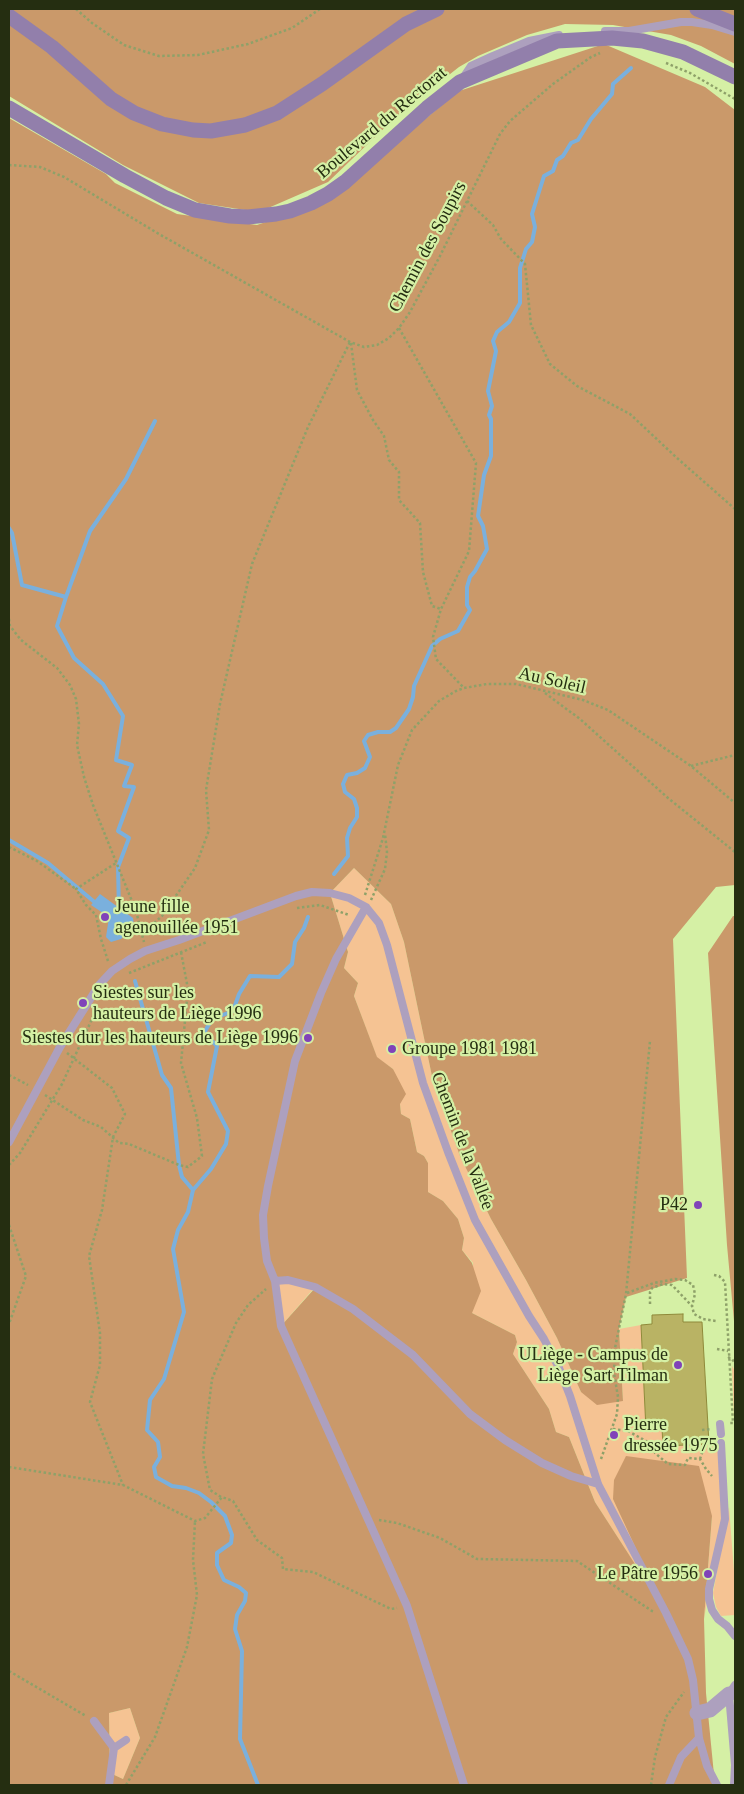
<!DOCTYPE html>
<meta charset="utf-8">
<style>
body{margin:0}
#map{position:relative;width:744px;height:1794px;overflow:hidden;background:#d5f0a5;font-family:"Times New Roman",serif}
canvas{display:block}
.frame{position:absolute;inset:0;border:10px solid #252e11;pointer-events:none}
</style>
<div id="map">
<canvas width="744" height="1794"></canvas>
<div class="frame"></div>
</div>
<script>
const context = document.querySelector('canvas').getContext('2d');
context.lineJoin = 'round';
function fillPath(path, color) {
  context.fillStyle = color;
  context.fill(path, 'evenodd');
}
function poly(rows) {
  const path = new Path2D();
  for (const r of rows) {
    path.moveTo(r[0], r[1]);
    for (let i = 2; i < r.length; i += 2) path.lineTo(r[i], r[i + 1]);
  }
  return path;
}
function stroke(path, color, width, dash) {
  context.strokeStyle = color;
  context.lineWidth = width;
  context.lineCap = dash ? 'butt' : 'round';
  context.setLineDash(dash || []);
  context.stroke(path);
}
function drawText(font, color, halo, rows, align = 'center') {
  context.font = font + ' "Times New Roman",serif';
  context.lineWidth = 4.5;
  context.setLineDash([]);
  context.textBaseline = 'middle';
  context.strokeStyle = halo;
  context.fillStyle = color;
  for (const [text, x, y, turn = 0] of rows) {
    context.save();
    context.translate(x, y);
    context.rotate((+turn || 0) * Math.PI / 180);
    context.textAlign = isNaN(turn) ? turn : align;
    if (halo) context.strokeText(text, 0, 0);
    context.fillText(text, 0, 0);
    context.restore();
  }
}
fillPath(poly([
 [354,868,391,904,404,942,433,1081,460,1156,491,1219,526,1280,557,1338,581,1392,623,1401,619,1329,641,1325,646,1430,662,1428,663,1446,719,1443,722,1518,704,1619,712,1516,666,1613,595,1502,569,1437,556,1432,549,1409,513,1354,517,1342,515,1335,472,1313,473,1263,462,1250,464,1238,458,1219,443,1201,428,1192,428,1163,424,1156,417,1152,410,1119,401,1114,400,1104,393,1069,377,1058,354,996,358,983,344,968,348,952,330,893],
 [275,1281,315,1287,281,1326],
 [732,1366,735,1371,735,1419,734,1418],
 [729,1507,735,1584,735,1615,721,1616,716,1607,713,1593],
 [130,1708,140,1738,123,1779,110,1773,109,1713]
]), '#f5c393');
fillPath(poly([
 [9,9,735,9,735,64,701,46,671,35,613,25,565,24,527,35,478,56,459,67,398,115,328,182,259,212,199,203,123,165,9,96],
 [604,44,705,87,735,110,735,885,716,887,673,939,687,1278,626,1297,619,1329,623,1401,597,1405,581,1392,557,1338,526,1280,491,1219,460,1156,433,1081,404,942,391,904,354,868,330,893,348,952,344,968,358,983,354,996,377,1057,393,1069,406,1094,400,1104,401,1114,410,1119,417,1152,424,1156,428,1163,428,1192,443,1201,458,1219,464,1238,462,1250,472,1263,481,1291,472,1313,515,1335,517,1342,513,1354,549,1409,556,1432,569,1437,595,1502,664,1609,613,1499,614,1480,626,1456,699,1466,712,1516,704,1619,706,1693,715,1785,9,1785,9,118,106,174,115,183,177,214,257,225,325,202,459,91],
 [275,1281,315,1288,281,1326],
 [130,1708,140,1738,123,1779,110,1773,109,1713],
 [733,916,735,916,735,1332,727,1245,708,953]
]), '#ca996a');
fillPath(poly([
 [100,894,133,918,134,926,121,939,111,942,106,937,109,917,91,905]
]), '#7ab0dd');
stroke(poly([
 [9,528,12,533,22,585,66,597,57,626,74,658,103,684,123,716,116,760,132,765,124,786,134,787,118,831,129,838,118,867,119,911],
 [66,597,90,531,126,479,155,421],
 [9,840,48,863,98,905],
 [334,874,348,856,347,838,350,828,357,817,357,808,354,799,345,792,343,784,347,775,357,773,365,768,370,757,364,741,368,735,378,732,390,732,396,728,409,709,413,697,414,686,432,646,440,639,458,631,470,610,467,605,467,587,470,577,475,571,487,549,483,526,478,516,484,475,491,456,491,419,489,415,492,406,488,391,496,351,493,341,497,332,509,322,520,303,520,268,526,249,532,242,535,227,532,214,544,176,553,171,557,160,563,156,571,143,578,140,591,119,612,94,613,84,631,68],
 [135,981,162,1075,171,1088,179,1165,182,1177,193,1190],
 [258,1785,240,1739,242,1651,235,1629,237,1615,245,1601,246,1593,239,1587,224,1580,217,1565,217,1553,231,1543,232,1535,225,1516,211,1502,199,1493,186,1488,172,1486,156,1477,154,1467,160,1457,158,1442,147,1430,150,1400,164,1379,184,1312,173,1249,178,1230,188,1212,193,1190,211,1169,226,1144,228,1131,208,1092,217,1046,204,1033,212,1019,233,1011,239,994,250,976,279,977,292,964,295,942,304,928,308,917]
]), '#7ab0dd', 4);
const building = poly([
 [683,1314,683,1322,702,1322,709,1444,663,1446,662,1428,646,1430,641,1325,652,1324,652,1315,683,1314]
]);
fillPath(building, '#b9b364');
stroke(building, '#8f893a', 1);
stroke(poly([
 [76,9,92,23,124,45,159,56,198,55,248,44,292,28,320,9],
 [666,63,690,73,735,99],
 [9,165,40,167,64,177,159,234,350,342,364,347,377,345,389,338,399,328,410,312,440,256,500,134,510,121,553,84,591,57,600,53],
 [467,201,493,225,501,239,525,264,531,325,550,364,577,386,630,414,677,458,735,509],
 [399,328,476,463,469,551,441,609,433,637,436,659,464,688],
 [351,343,357,390,373,420,384,436,389,460,399,472,399,500,420,523,423,572,432,606,441,609],
 [9,619,10,626,21,640,57,668,70,685,76,699,79,724,77,745,84,777,93,805,136,911,144,942],
 [545,693,580,719,668,798,735,852],
 [691,766,735,755],
 [9,847,37,861,76,889],
 [365,895,383,838,398,765,412,730,439,701,456,691,464,688,487,684,516,684,583,700,608,710,691,766,735,803],
 [371,900,385,869,387,852,385,834],
 [297,908,320,905,349,915],
 [143,933,162,916,195,868,209,830,206,790,220,704,252,564,308,427,350,342],
 [108,961,101,939,96,915,86,905,76,889,116,863],
 [129,973,207,942],
 [67,1053,112,1088,125,1114,113,1137,102,1210,89,1256,100,1333,100,1365,90,1402,123,1485],
 [9,1075,28,1085],
 [45,1095,83,1120,101,1127,119,1143,129,1144,179,1165,188,1167,202,1156,197,1118,181,1063,188,989,181,952],
 [9,1165,20,1153,62,1084,93,1017],
 [9,1225,26,1276,9,1324],
 [714,1275,719,1276,725,1282,733,1423,729,1423],
 [627,1293,654,1283,675,1279,685,1280,693,1285,695,1294,692,1306],
 [650,1304,650,1292,652,1288,663,1284,672,1285,692,1306,694,1314,703,1319,716,1321],
 [717,1349,728,1351],
 [728,1357,732,1359,735,1363],
 [613,1429,628,1431,646,1441,655,1448,655,1453,668,1464,685,1465,688,1458,700,1459,706,1469,712,1476],
 [702,1430,711,1429],
 [601,1459,617,1414,618,1397,614,1373,615,1348,626,1294,650,1041],
 [700,1459,705,1444],
 [9,1467,123,1485,195,1521,205,1518,222,1497,233,1501,257,1540,282,1558,283,1569,313,1572,391,1609,397,1608],
 [221,1497,210,1490,203,1454,212,1379,236,1323,248,1305,266,1289],
 [379,1520,397,1523,440,1538,477,1559,577,1561,652,1611,655,1612],
 [9,1671,86,1716],
 [126,1785,155,1737,187,1647,197,1595,193,1560,195,1521],
 [651,1785,655,1757,666,1717,684,1692]
]), '#8ea169', 2.5, [2.5, 2.5]);
stroke(poly([
 [605,31,629,31,681,22,692,22,712,25,735,32],
 [463,78,471,66,493,56,529,41,559,35],
 [366,907,336,959,321,993,295,1061,268,1186,263,1215,264,1238,267,1261,275,1281,281,1326,407,1606,464,1785],
 [9,1142,60,1047,99,985,112,971,130,959,145,951,179,940,296,896,312,892,330,893,349,898,366,907,379,923,387,945,423,1083,448,1152,475,1220,529,1316,544,1339,559,1368,570,1396,598,1484,666,1613,688,1659,693,1680,699,1738,707,1766,717,1785],
 [275,1281,288,1280,315,1287,353,1309,413,1355,470,1414,505,1440,542,1463,571,1476,598,1484],
 [720,1424,721,1434],
 [721,1443,725,1519,709,1589,709,1599,712,1610,718,1619,727,1626,735,1636],
 [94,1721,114,1748,109,1785],
 [114,1748,126,1740],
 [669,1785,681,1757,699,1738],
 [734,1785,735,1765,729,1694,735,1685]
]), '#ada0be', 8);
stroke(poly([
 [697,1713,710,1710,729,1694]
]), '#ada0be', 15);
stroke(poly([
 [697,9,735,24],
 [9,16,52,47,111,99,134,113,162,124,193,130,211,131,245,125,277,113,322,84,406,24,437,9],
 [9,108,125,176,166,198,195,210,230,216,248,217,276,214,290,211,311,203,328,194,345,182,427,108,460,82,557,41,612,38,643,41,683,52,735,77]
]), '#927fab', 15);
for (const [x, y, r, color] of [
 [105,917,5,"#8043b9"],
 [83,1003,5,"#8043b9"],
 [308,1038,5,"#8043b9"],
 [392,1049,5,"#8043b9"],
 [698,1205,5,"#8043b9"],
 [678,1365,5,"#8043b9"],
 [614,1435,5,"#8043b9"],
 [708,1574,5,"#8043b9"]
]) {
  const dot = new Path2D();
  dot.arc(x, y, r, 0, 2 * Math.PI);
  context.fillStyle = color;
  context.fill(dot);
  stroke(dot, '#d5f0a5', 2);
}
drawText('18px', '#252e11', '#d5f0a5', [
 ["Boulevard du Rectorat",382,123,-40],
 ["Chemin des Soupirs",428,247,-62],
 ["Au Soleil",552,681,13],
 ["Chemin de la Vallée",462,1141,69]
]);
drawText('18px', '#252e11', '#d5f0a5', [
 ["Jeune fille",115,907],
 ["agenouillée 1951",115,928],
 ["Siestes sur les",93,993],
 ["hauteurs de Liège 1996",93,1014],
 ["Siestes dur les hauteurs de Liège 1996",298,1038,"right"],
 ["Groupe 1981 1981",402,1049],
 ["P42",688,1205,"right"],
 ["ULiège - Campus de",668,1355,"right"],
 ["Liège Sart Tilman",668,1376,"right"],
 ["Pierre",624,1425],
 ["dressée 1975",624,1446],
 ["Le Pâtre 1956",698,1574,"right"]
], 'left');
</script>
